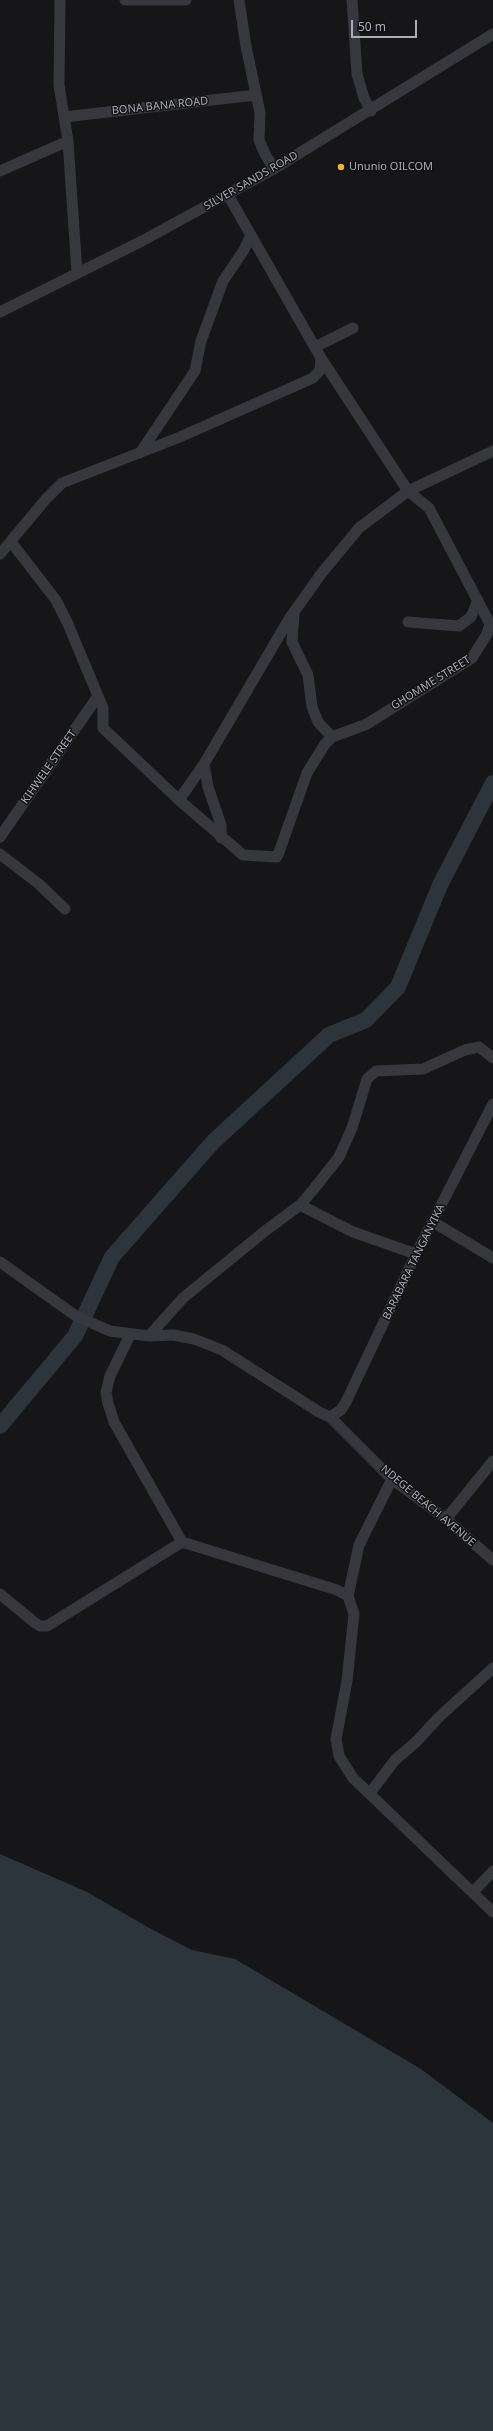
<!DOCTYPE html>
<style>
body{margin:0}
#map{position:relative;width:493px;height:2431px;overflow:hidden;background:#161618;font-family:"Noto Sans",sans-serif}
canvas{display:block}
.scale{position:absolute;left:351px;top:20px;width:66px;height:18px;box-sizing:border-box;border:2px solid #a8adb8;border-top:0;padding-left:5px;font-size:12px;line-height:14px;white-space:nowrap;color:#a8adb8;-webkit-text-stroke:3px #111113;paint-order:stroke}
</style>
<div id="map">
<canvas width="493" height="2431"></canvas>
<div class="scale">50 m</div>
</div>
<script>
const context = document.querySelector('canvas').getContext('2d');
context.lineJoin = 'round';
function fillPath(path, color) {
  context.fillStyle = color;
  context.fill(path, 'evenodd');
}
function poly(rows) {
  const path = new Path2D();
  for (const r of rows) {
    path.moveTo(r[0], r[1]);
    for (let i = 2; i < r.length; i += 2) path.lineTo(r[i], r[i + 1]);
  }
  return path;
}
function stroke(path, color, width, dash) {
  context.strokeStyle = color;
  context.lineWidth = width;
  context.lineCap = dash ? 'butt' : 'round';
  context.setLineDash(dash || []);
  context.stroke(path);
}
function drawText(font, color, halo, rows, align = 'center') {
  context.font = font + ' "Noto Sans",sans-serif';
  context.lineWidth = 3;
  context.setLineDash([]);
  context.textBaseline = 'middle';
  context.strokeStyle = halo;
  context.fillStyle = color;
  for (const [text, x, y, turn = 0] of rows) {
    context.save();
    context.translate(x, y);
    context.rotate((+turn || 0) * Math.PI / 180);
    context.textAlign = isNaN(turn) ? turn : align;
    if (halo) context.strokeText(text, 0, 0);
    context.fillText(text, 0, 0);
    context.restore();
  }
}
fillPath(poly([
 [0,1854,87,1892,151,1929,192,1950,235,1959,421,2069,493,2123,493,2431,0,2431]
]), '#2c353c');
stroke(poly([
 [0,1426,75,1336,112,1257,213,1142,329,1035,366,1020,398,987,440,885,493,783]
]), '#2c353c', 16);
stroke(poly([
 [60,0,59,85,68,141,77,273],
 [125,0,186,0],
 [239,0,246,46,260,113,259,140,265,154,274,169],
 [352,0,357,74,364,98,371,111],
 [64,117,256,95],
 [0,171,68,141],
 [228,195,321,358,408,491,429,508,490,624,487,634,472,658,367,724,332,737,325,744,307,773,278,855],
 [0,312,142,241,272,170,493,34],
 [315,347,353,328],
 [140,453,195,371,201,341,223,281,244,250,251,235],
 [11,542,56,600,68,624,103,708,103,728,179,800,243,855,277,857],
 [0,554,46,499,62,483,180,437,313,378,320,370,321,358],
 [294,614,292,642,308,675,312,707,318,722,332,737],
 [408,622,459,626,471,617,478,600],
 [204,764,208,787,221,825,221,838],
 [179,800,204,764,289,619,321,574,359,528,408,491,493,451],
 [0,837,98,696],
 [0,854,39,884,65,909],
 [300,1205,353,1232,416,1254],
 [433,1222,493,1258],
 [0,1262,76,1316,110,1331,149,1336,173,1335,194,1339,222,1350,319,1412,330,1417],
 [130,1335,110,1376,106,1392,108,1403,114,1422,182,1542,337,1590,348,1596,354,1614,347,1681,336,1739,339,1756,353,1778,493,1912],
 [149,1336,183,1298,265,1231,300,1205,313,1190,339,1157,352,1128,367,1079,376,1071,423,1069,465,1050,479,1047,493,1058],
 [330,1417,341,1410,346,1402,416,1254,493,1104],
 [330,1417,392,1479,446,1519,493,1560],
 [446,1519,493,1461],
 [0,1594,34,1622,40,1626,47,1626,182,1542],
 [348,1596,359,1545,392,1479],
 [370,1793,395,1760,416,1742,439,1717,493,1668],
 [473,1892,493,1871]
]), '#37383d', 11);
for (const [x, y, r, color] of [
 [341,167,4,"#f2b134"]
]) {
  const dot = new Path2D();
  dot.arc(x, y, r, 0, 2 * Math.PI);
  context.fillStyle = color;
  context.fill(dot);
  stroke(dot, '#111113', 1.5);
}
drawText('11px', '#a8adb8', '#111113', [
 ["BONA BANA ROAD",160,106,-6],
 ["SILVER SANDS ROAD",251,181,-30],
 ["GHOMME STREET",431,683,-32],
 ["KIHWELE STREET",49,767,-55],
 ["BARABARA TANGANYIKA",414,1262,-64],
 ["NDEGE BEACH AVENUE",428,1506,40]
]);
drawText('11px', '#a8adb8', '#111113', [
 ["Ununio OILCOM",349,167]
], 'left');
</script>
